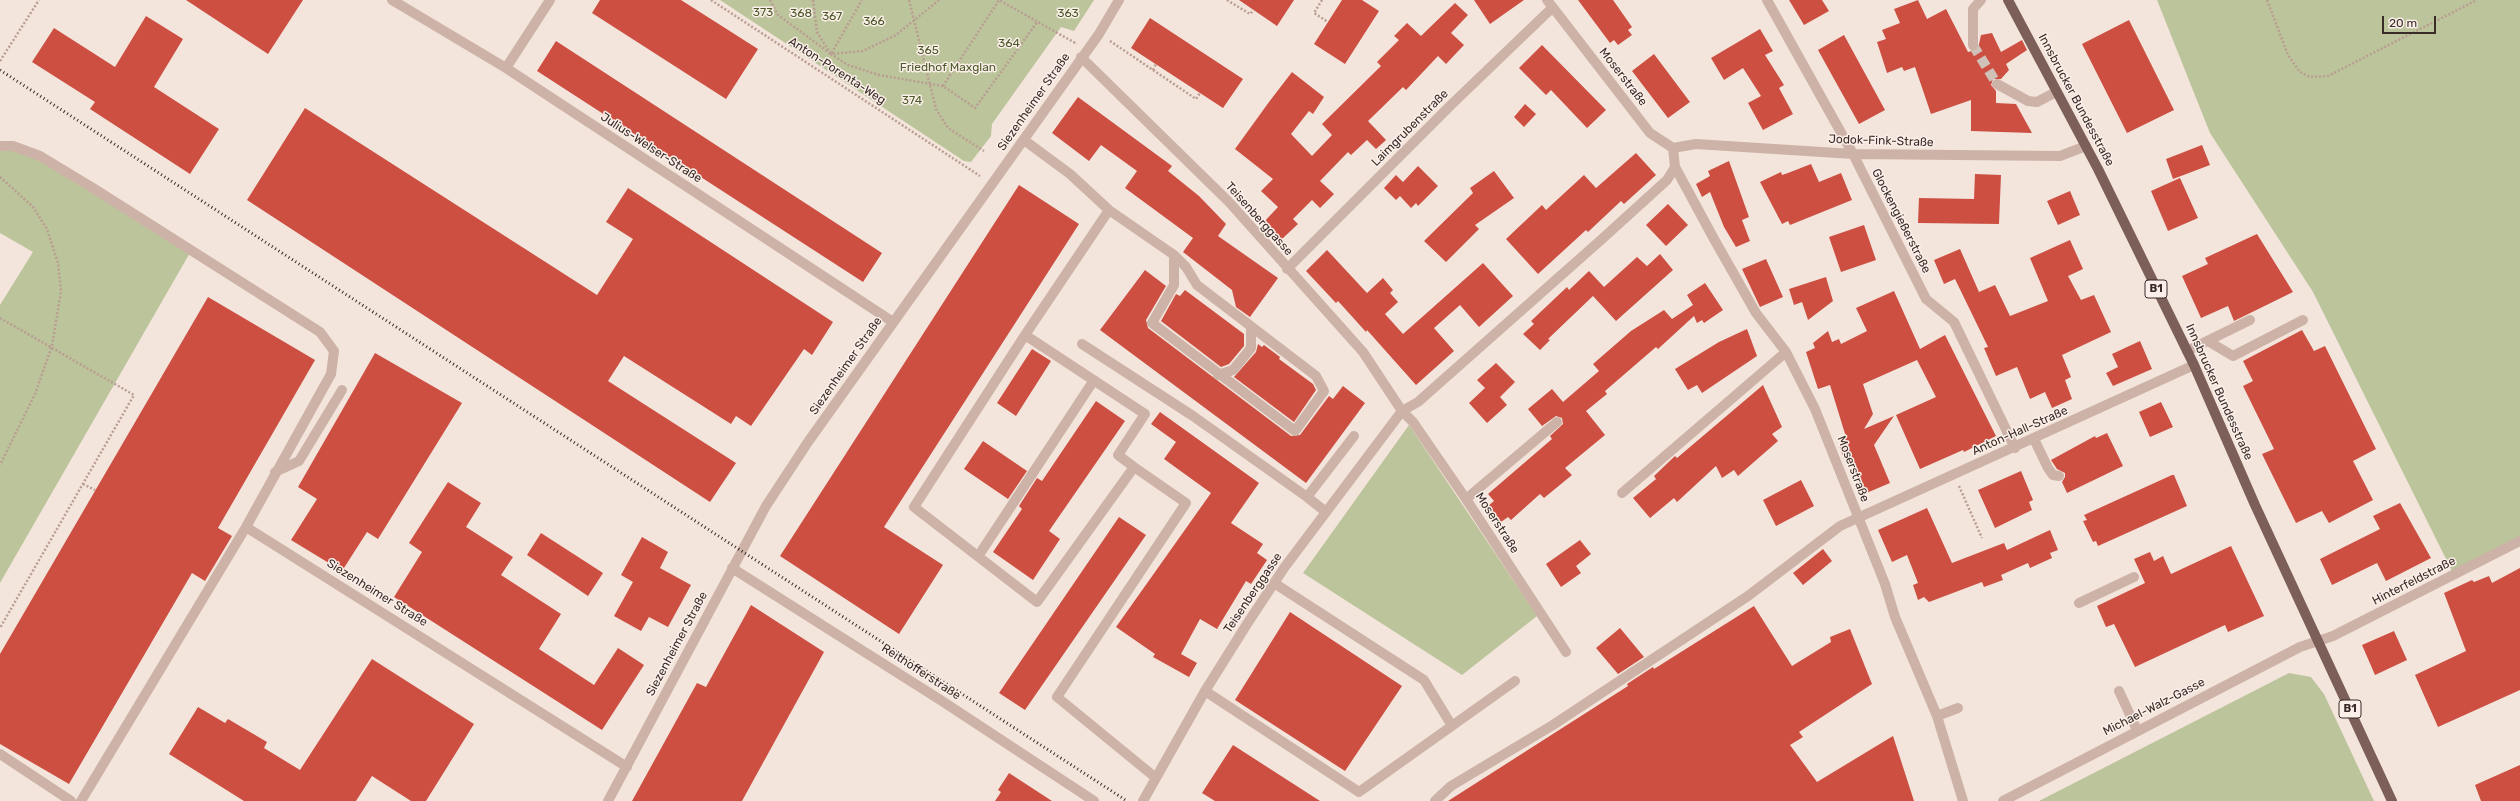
<!DOCTYPE html>
<meta charset="utf-8">
<style>
body{margin:0}
#map{position:relative;width:2520px;height:801px;overflow:hidden;background:#f4e5dc;font-family:Rubik,sans-serif}
canvas{display:block}
.scale{position:absolute;left:2382px;top:16px;width:54px;height:18px;box-sizing:border-box;border:2px solid #392b28;border-top:0;padding-left:5px;font-size:12px;line-height:14px;white-space:nowrap;color:#392b28;-webkit-text-stroke:3px #fbf0e9;paint-order:stroke}
</style>
<div id="map">
<canvas width="2520" height="801"></canvas>
<div class="scale">20 m</div>
</div>
<script>
const context = document.querySelector('canvas').getContext('2d');
context.lineJoin = 'round';
function fillPath(path, color) {
  context.fillStyle = color;
  context.fill(path, 'evenodd');
}
function poly(rows) {
  const path = new Path2D();
  for (const r of rows) {
    path.moveTo(r[0], r[1]);
    for (let i = 2; i < r.length; i += 2) path.lineTo(r[i], r[i + 1]);
  }
  return path;
}
function stroke(path, color, width, dash) {
  context.strokeStyle = color;
  context.lineWidth = width;
  context.lineCap = dash ? 'butt' : 'round';
  context.setLineDash(dash || []);
  context.stroke(path);
}
function drawText(font, color, halo, rows, align = 'center') {
  context.font = font + ' Rubik,sans-serif';
  context.lineWidth = 3;
  context.setLineDash([]);
  context.textBaseline = 'middle';
  context.strokeStyle = halo;
  context.fillStyle = color;
  for (const [text, x, y, turn = 0] of rows) {
    context.save();
    context.translate(x, y);
    context.rotate((+turn || 0) * Math.PI / 180);
    context.textAlign = isNaN(turn) ? turn : align;
    if (halo) context.strokeText(text, 0, 0);
    context.fillText(text, 0, 0);
    context.restore();
  }
}
fillPath(poly([
 [720,0,1094,0,1074,31,1061,27,992,124,991,136,971,162,964,161],
 [2157,0,2520,0,2520,542,2455,577,2313,292,2210,133],
 [0,146,40,156,191,251,0,583,0,305,33,252,0,233],
 [1409,425,1537,616,1462,675,1303,573],
 [2289,673,2311,677,2324,694,2374,801,2039,801]
]), '#bcc49b');
fillPath(poly([
 [186,0,303,0,268,54],
 [600,0,681,0,758,49,726,99,592,13],
 [1239,0,1294,0,1277,26],
 [1342,0,1362,0,1379,11,1345,64,1314,44],
 [1474,0,1524,0,1490,24],
 [1578,0,1613,0,1632,27,1628,30,1632,35,1618,45,1614,40,1610,43],
 [1789,0,1822,0,1829,11,1804,25],
 [1918,0,1927,19,1946,9,1968,52,1978,49,1981,35,1992,33,2001,52,2022,40,2027,50,2006,64,2009,70,2001,79,1993,79,1991,85,1996,91,1996,103,2016,104,2032,133,1971,131,1971,100,1931,114,1915,67,1904,71,1902,67,1887,73,1877,42,1886,39,1882,30,1900,23,1894,9],
 [1455,3,1468,15,1451,33,1464,45,1446,64,1438,56,1406,90,1403,87,1368,121,1386,140,1376,149,1367,140,1351,155,1348,152,1320,181,1334,194,1320,208,1312,200,1293,219,1298,224,1281,240,1263,223,1278,207,1261,191,1273,179,1235,149,1269,102,1292,72,1324,97,1313,114,1309,111,1291,134,1312,156,1332,135,1322,124,1381,66,1377,62,1399,40,1394,36,1407,23,1421,36],
 [146,16,183,39,154,87,219,129,190,174,90,109,95,102,32,62,54,28,115,67],
 [1150,18,1243,79,1223,108,1131,48],
 [2129,20,2174,110,2127,133,2082,44],
 [1760,29,1773,51,1765,55,1784,85,1779,88,1793,114,1763,130,1748,103,1761,96,1743,68,1724,80,1711,58],
 [1844,35,1885,110,1859,124,1818,50],
 [556,41,882,253,863,282,537,71],
 [1542,45,1606,110,1587,128,1551,90,1546,95,1519,68],
 [1654,54,1690,102,1668,118,1632,71],
 [1078,97,1172,166,1168,171,1199,196,1226,224,1218,236,1278,278,1250,317,1236,307,1232,290,1183,252,1193,238,1125,188,1137,171,1101,145,1089,161,1052,133],
 [1525,104,1536,114,1524,127,1514,117],
 [305,108,597,295,633,239,606,222,628,188,833,322,812,355,804,349,751,426,736,416,731,424,624,356,608,381,736,463,710,502,247,200],
 [2202,145,2210,165,2173,179,2166,159],
 [1636,153,1656,175,1624,204,1621,201,1588,232,1586,230,1538,274,1506,239,1542,205,1546,210,1584,175,1596,188],
 [1729,161,1749,217,1742,220,1750,241,1736,247,1724,227,1710,192,1702,197,1696,184,1710,176,1708,171],
 [1811,164,1819,182,1841,173,1852,200,1790,225,1788,221,1782,224,1760,182,1781,172,1782,175,1788,173],
 [1418,166,1438,186,1418,206,1416,203,1411,208,1400,196,1396,200,1384,188,1396,175,1403,182],
 [1494,171,1514,198,1475,225,1479,229,1446,262,1424,241,1473,193,1470,188],
 [1975,174,2001,175,1999,224,1918,223,1919,198,1974,199],
 [2180,178,2198,218,2168,231,2151,191],
 [1019,185,1079,224,884,527,943,565,899,634,780,556],
 [2070,191,2080,215,2058,225,2047,201],
 [1668,204,1688,225,1666,246,1646,225],
 [1864,225,1876,260,1841,272,1829,237],
 [2257,234,2293,292,2234,321,2228,306,2201,318,2182,276,2208,264,2205,258],
 [2070,240,2083,269,2068,276,2081,300,2094,295,2111,332,2062,355,2071,377,2065,380,2072,399,2052,408,2045,392,2030,399,2017,367,1996,376,1984,348,1988,347,1955,279,1944,284,1934,260,1960,249,1979,292,1995,285,2010,316,2048,301,2030,258],
 [1327,250,1367,293,1383,278,1393,290,1390,293,1398,302,1385,314,1403,334,1483,263,1513,296,1479,327,1460,305,1434,328,1454,351,1416,385,1367,330,1366,332,1338,301,1336,303,1306,271],
 [1660,254,1673,270,1616,321,1593,296,1548,339,1550,340,1540,350,1523,334,1534,324,1531,321,1567,287,1569,290,1589,271,1604,287,1637,257,1647,266],
 [1766,259,1783,297,1760,307,1742,269],
 [1145,270,1166,286,1146,320,1148,328,1291,436,1300,435,1329,396,1333,399,1343,386,1365,403,1306,483,1100,330],
 [1826,277,1833,301,1808,320,1802,302,1794,305,1789,289],
 [1705,283,1723,310,1704,323,1702,320,1697,323,1694,316,1658,349,1656,347,1605,391,1607,394,1586,411,1605,435,1565,468,1572,475,1544,498,1540,494,1511,520,1508,517,1501,522,1488,506,1494,501,1488,494,1552,439,1550,436,1563,424,1562,418,1556,416,1542,426,1528,409,1552,389,1563,402,1599,371,1593,364,1631,331,1664,310,1672,319,1693,305,1687,295],
 [1185,290,1244,334,1244,346,1229,364,1221,367,1161,321,1176,294,1180,296],
 [1894,291,1920,349,1945,335,1996,436,1964,452,1963,450,1920,469,1896,415,1936,397,1917,360,1863,384,1873,414,1864,429,1894,416,1874,445,1890,483,1864,494,1848,457,1844,459,1839,445,1846,437,1830,385,1818,389,1806,352,1815,348,1813,343,1828,331,1832,342,1839,339,1841,344,1867,331,1856,308],
 [208,297,315,360,218,528,232,536,205,581,192,573,69,784,0,744,0,654],
 [1747,329,1757,356,1702,393,1697,385,1688,390,1675,369,1719,342],
 [2302,330,2314,351,2325,346,2376,449,2353,461,2373,500,2329,523,2322,511,2296,523,2262,454,2274,449,2243,386,2253,381,2243,361],
 [2140,341,2152,369,2113,386,2106,373,2118,367,2112,354],
 [1258,344,1262,347,1264,345,1280,357,1279,359,1313,384,1316,390,1294,422,1234,377,1256,352],
 [1032,349,1051,361,1016,416,997,403],
 [375,353,462,403,378,539,367,532,342,571,291,540,317,499,298,487],
 [1496,363,1515,382,1500,397,1507,405,1487,423,1469,403,1485,388,1477,380],
 [1763,385,1782,427,1772,434,1778,441,1738,476,1734,470,1722,478,1716,466,1677,502,1674,498,1650,518,1633,498,1656,479,1654,476,1675,456,1677,458],
 [1096,401,1125,421,1049,531,1060,539,1033,580,993,552,1022,509,1019,506,1037,478,1042,481],
 [2161,402,2173,427,2150,437,2139,412],
 [1160,412,1259,483,1231,523,1263,544,1257,553,1267,560,1251,584,1246,581,1217,629,1200,619,1181,654,1197,663,1189,677,1153,657,1155,654,1116,627,1211,493,1164,459,1176,442,1151,424],
 [2107,433,2123,466,2067,493,2062,482,2065,477,2065,473,2057,469,2051,460,2095,436,2096,438],
 [983,441,1027,471,1008,499,964,469],
 [2021,471,2033,500,2029,502,2032,510,1995,528,1978,490],
 [2172,475,2174,475,2187,506,2098,546,2096,541,2093,542,2083,521,2087,520,2084,515],
 [1801,480,1814,506,1776,526,1763,500],
 [448,482,481,503,466,527,513,557,501,575,561,614,539,649,594,685,618,648,644,665,602,730,394,597,422,552,409,543],
 [2400,503,2431,558,2386,581,2377,563,2332,585,2320,559,2380,529,2373,516],
 [1927,508,1952,563,2004,543,2007,550,2050,530,2058,550,2050,553,2052,558,2030,568,2028,563,2001,575,2003,580,1984,587,1982,582,1929,602,1924,597,1918,600,1913,585,1918,583,1907,555,1892,562,1878,530],
 [1119,517,1146,535,1025,710,999,693],
 [541,533,603,573,588,596,527,555],
 [642,537,668,552,660,568,691,585,668,627,649,617,641,631,614,616,633,582,621,575],
 [1580,540,1591,554,1576,566,1581,573,1561,587,1546,564],
 [2231,546,2264,616,2228,632,2225,625,2135,667,2114,624,2106,627,2097,606,2145,583,2134,559,2150,552,2154,561,2163,556,2171,574],
 [1823,549,1832,561,1803,585,1793,573],
 [2520,568,2520,690,2438,727,2415,675,2466,651,2444,593,2472,580,2474,582,2489,576,2492,583],
 [751,605,824,652,742,801,632,801,697,683,706,687],
 [1754,606,1792,666,1831,642,1830,637,1850,629,1872,684,1799,732,1803,737,1790,745,1817,782,1893,736,1914,801,1448,801,1628,686,1627,684,1653,667,1654,669],
 [1290,612,1402,686,1345,771,1235,700],
 [1620,628,1644,657,1618,674,1596,648],
 [2394,631,2407,660,2375,675,2362,645],
 [372,659,474,724,426,801,411,801,372,776,356,801,244,801,169,754,198,707,225,723,228,719,267,742,264,748,300,770],
 [1233,745,1320,801,1215,801,1202,793],
 [2520,765,2520,801,2481,801,2475,785],
 [1009,773,1052,801,995,801,1001,792,998,790]
]), '#cc4f42');
stroke(poly([
 [1973,45,1997,84]
]), '#cfc0b8', 10, [10, 5]);
stroke(poly([
 [711,0,980,176],
 [770,0,778,15,831,54,862,0],
 [813,0,817,32,829,51],
 [909,0,936,109,948,128,984,151],
 [939,0,896,35,863,51,831,54,848,65,879,75,943,86,975,108,1038,21],
 [1227,0,1250,14,1254,10],
 [1322,0,1314,13,1328,22],
 [2267,0,2288,55,2300,72,2310,77,2328,76,2477,0],
 [1110,41,1196,99,1200,93],
 [0,61,39,0],
 [1153,70,1156,64],
 [943,86,999,0,1077,44],
 [0,177,33,207,47,229,58,263,61,291,52,346,35,394,0,465],
 [0,318,134,395,0,628],
 [83,484,95,490],
 [1959,486,1982,538]
]), '#b99d92', 2.5, [2, 2]);
stroke(poly([
 [392,0,506,68,893,322],
 [1547,0,1650,133,1673,148,1675,167,1714,239,1756,313,1786,352,1815,409,1885,584,1895,617,1937,716,1963,801],
 [1767,0,1853,154,1926,299,1954,322,2015,448],
 [1973,45,1973,9,1981,0],
 [1081,57,1229,202,1363,352,1402,411,1413,422,1466,499,1566,652],
 [506,68,550,0],
 [1997,84,2028,101,2037,102,2056,92],
 [1024,140,1070,174,1109,210,1174,255,1186,267,1197,285,1316,376,1324,391,1295,431,1152,323,1174,285,1174,255],
 [0,146,13,146,40,156,93,188,320,332,334,351,331,374,246,527,627,767],
 [1673,148,1696,144,1853,154,2060,156,2086,146],
 [1287,269,1453,103,1552,8],
 [1025,335,914,507,1037,602,1134,467,1118,455,1145,414,1025,335,1109,210],
 [2208,341,2233,356,2303,320],
 [1082,344,1193,416,1307,497,1354,436],
 [2187,351,2250,320],
 [1218,375,1233,370,1251,348,1251,328],
 [2034,439,2048,468,2053,475,2059,476],
 [1134,467,1186,503,1057,697,1156,778],
 [275,472,299,461,342,390],
 [1622,493,1786,352],
 [1307,497,1326,512],
 [1466,499,1557,422],
 [979,555,1094,380],
 [732,568,942,701,1094,801],
 [1274,583,1424,680,1452,726],
 [2079,603,2134,577],
 [1205,691,1359,792,1515,681],
 [2119,691,2137,730],
 [1937,716,1958,708],
 [0,754,71,801],
 [81,801,246,527],
 [608,801,766,506,808,442,1099,34,1119,0],
 [1143,801,1205,691,1247,624,1284,568,1402,411,1418,402,1602,239,1667,180,1675,167],
 [1435,801,1451,786,1553,725,1748,596,1840,526,2194,365],
 [2003,801,2300,647,2333,636,2520,541]
]), '#cdb3a7', 10);
stroke(poly([
 [2008,0,2098,169,2194,365,2255,505,2392,801]
]), '#7c5f59', 10);
stroke(poly([
 [0,70,1127,801]
]), '#392b28', 3, [1, 3]);
for (const [x, y, w] of [
 [2156,289,22],
 [2350,709,22]
]) {
  const box = new Path2D();
  box.roundRect(x - w / 2, y - 9, w, 18, 3);
  context.fillStyle = '#fbf0e9';
  context.fill(box);
  stroke(box, '#392b28', 1);
}
drawText('bold 11px', '#392b28', null, [
 ["B1",2156,289],
 ["B1",2350,709]
]);
drawText('12px', '#4e592b', '#fbf0e9', [
 ["373",763,13],
 ["368",801,14],
 ["363",1068,14],
 ["367",832,17],
 ["366",874,22],
 ["364",1009,44],
 ["365",928,51],
 ["Friedhof Maxglan",948,68],
 ["374",912,101]
]);
drawText('12px', '#392b28', '#fbf0e9', [
 ["Anton-Porenta-Weg",837,71,33],
 ["Moserstraße",1623,77,52],
 ["Innsbrucker Bundesstraße",2076,100,62],
 ["Siezenheimer Straße",1034,102,-55],
 ["Laimgrubenstraße",1410,128,-45],
 ["Jodok-Fink-Straße",1881,141,2],
 ["Julius-Welser-Straße",651,148,33],
 ["Teisenberggasse",1259,219,48],
 ["Glockengießerstraße",1901,221,63],
 ["Siezenheimer Straße",846,366,-55],
 ["Innsbrucker Bundesstraße",2219,392,66],
 ["Anton-Hall-Straße",2020,431,-24],
 ["Moserstraße",1853,469,69],
 ["Moserstraße",1497,523,57],
 ["Hinterfeldstraße",2414,581,-27],
 ["Siezenheimer Straße",377,593,32],
 ["Teisenberggasse",1253,593,-56],
 ["Siezenheimer Straße",677,644,-62],
 ["Reithofferstraße",921,672,33],
 ["Michael-Walz-Gasse",2154,707,-27]
]);
</script>
